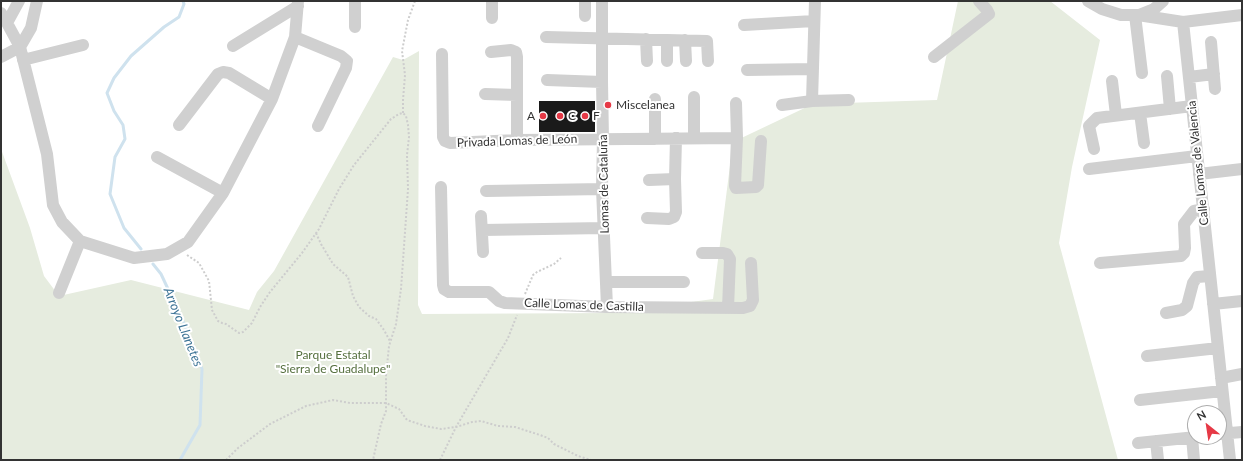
<!DOCTYPE html>
<meta charset="utf-8">
<style>
body{margin:0}
#map{position:relative;width:1243px;height:461px;overflow:hidden;background:#fff;font-family:Lato,sans-serif}
canvas{display:block}
.frame{position:absolute;inset:0;border:2px solid #333;pointer-events:none}
.north{position:absolute;left:1187px;top:405px;width:40px;height:40px;box-sizing:border-box;background:#fff;border:1px solid #adadad;border-radius:50%;rotate:330deg;font-size:11px;font-weight:700;line-height:16px;text-align:center;color:#333}
.north::after{content:'';display:block;margin:auto;width:14px;height:18px;background:#e63946;clip-path:polygon(50% 0,100% 100%,50% 72%,0 100%)}
</style>
<div id="map">
<canvas width="1243" height="461"></canvas>
<div class="frame"></div>
<div class="north">N</div>
</div>
<script>
const context = document.querySelector('canvas').getContext('2d');
context.lineJoin = 'round';
function fillPath(path, color) {
  context.fillStyle = color;
  context.fill(path, 'evenodd');
}
function poly(rows) {
  const path = new Path2D();
  for (const r of rows) {
    path.moveTo(r[0], r[1]);
    for (let i = 2; i < r.length; i += 2) path.lineTo(r[i], r[i + 1]);
  }
  return path;
}
function stroke(path, color, width, dash) {
  context.strokeStyle = color;
  context.lineWidth = width;
  context.lineCap = dash ? 'butt' : 'round';
  context.setLineDash(dash || []);
  context.stroke(path);
}
function drawText(font, color, halo, rows, align = 'center') {
  context.font = font + ' Lato,sans-serif';
  context.lineWidth = 4;
  context.setLineDash([]);
  context.textBaseline = 'middle';
  context.strokeStyle = halo;
  context.fillStyle = color;
  for (const [text, x, y, turn = 0] of rows) {
    context.save();
    context.translate(x, y);
    context.rotate((+turn || 0) * Math.PI / 180);
    context.textAlign = isNaN(turn) ? turn : align;
    if (halo) context.strokeText(text, 0, 0);
    context.fillText(text, 0, 0);
    context.restore();
  }
}
fillPath(poly([
 [958,1,1050,1,1100,40,1072,167,1059,243,1118,460,1,460,1,149,30,228,44,276,59,296,131,280,249,310,257,292,274,271,393,57,403,60,419,51,418,305,422,314,611,313,713,299,733,142,813,104,937,100]
]), '#e6ecdf');
stroke(poly([
 [141,249,124,228,110,194,115,157,125,139,123,125,114,111,107,93,114,78,131,56,164,27,179,17,184,4,183,1],
 [153,264,161,274,183,321,202,369,200,425,180,460]
]), '#cfe2ee', 3);
fillPath(poly([
 [539,101,595,101,595,132,539,132]
]), '#1a1a1a');
stroke(poly([
 [403,113,403,100,405,75,402,51,408,20,415,1],
 [316,233,321,244,333,264,348,277,353,296,359,307,369,316,376,319,384,330,390,341],
 [187,255,199,263,209,281,212,310,218,321,222,323,226,324,239,333,243,332,252,323,260,307,270,292,302,253,319,229,339,189,354,165,391,119,399,114,403,113,406,116,408,125,409,137,407,155,408,189,401,289,396,324,389,346,386,376,386,411,381,424,373,460],
 [525,294,533,275,537,272,554,264,561,258],
 [226,460,238,448,270,424,306,406,333,400,350,403,386,403,399,409,407,420,425,426,441,429,456,427,472,422,481,421,498,426,515,427,540,435,548,438,554,444,578,456,591,460],
 [440,460,456,427,508,338,517,315]
]), '#cdcdcd', 2, [2, 2]);
stroke(poly([
 [492,1,492,18],
 [585,1,585,16],
 [602,1,602,82,603,139,602,189,607,307],
 [1088,1,1102,9,1121,15,1138,15,1183,22,1242,15],
 [1,13,7,23,20,47,47,154,53,205,62,222,80,241,134,258,167,254,188,242,223,193,272,99,295,37,298,1],
 [1135,15,1142,73],
 [1139,15,1154,9,1163,1],
 [1183,22,1230,460],
 [7,23,19,1],
 [744,25,814,21],
 [355,27,355,1],
 [295,37,341,56,347,61,346,68,318,126],
 [546,37,707,41,708,61],
 [646,39,647,61],
 [667,40,667,61],
 [685,40,686,61],
 [1211,42,1215,89],
 [233,46,298,6],
 [491,52,511,50,516,52,517,57,517,140],
 [442,54,443,137,445,141,450,143,517,140,737,138],
 [1,57,20,47,31,28,37,1],
 [934,57,989,14,987,10,979,1],
 [23,60,83,45],
 [747,70,813,69],
 [1167,76,1170,109],
 [1189,77,1214,74],
 [547,80,602,82],
 [1112,81,1116,115],
 [485,94,517,95],
 [694,97,694,138],
 [655,99,655,139],
 [812,101,815,1],
 [736,103,737,138,735,186,736,188,756,187,758,185,761,141],
 [782,105,812,101,849,100],
 [1140,113,1144,143],
 [179,125,218,74,223,72,229,73,272,99],
 [1094,149,1089,126,1097,118,1192,106],
 [157,157,223,193],
 [1089,169,1197,156],
 [1199,174,1242,169],
 [649,180,675,179],
 [441,187,443,285,444,289,449,292,489,292,499,301,505,303,607,307,743,308,750,306,753,300,751,263],
 [486,191,602,189],
 [481,216,483,252],
 [647,218,669,219,674,217,676,212,675,179,676,138],
 [483,230,604,228],
 [702,253,723,253,727,254,730,259,728,308],
 [1100,263,1181,256,1184,253,1185,248,1184,224,1194,211,1204,209],
 [606,282,684,282],
 [59,293,80,241],
 [1213,304,1242,301],
 [1166,313,1182,310,1187,306,1193,283,1197,277,1210,276],
 [1147,356,1218,348],
 [1221,378,1242,374],
 [1140,400,1222,391],
 [1219,434,1242,432],
 [1192,437,1194,460],
 [1156,441,1158,460],
 [1138,443,1196,437]
]), '#d0d0d0', 12);
for (const [x, y, r, color] of [
 [608,105,4,"#e63946"],
 [543,116,4,"#e63946"],
 [560,116,4,"#e63946"],
 [585,116,4,"#e63946"]
]) {
  const dot = new Path2D();
  dot.arc(x, y, r, 0, 2 * Math.PI);
  context.fillStyle = color;
  context.fill(dot);
  stroke(dot, '#fff', 1.5);
}
drawText('12px', '#333', '#fff', [
 ["Miscelanea",616,105],
 ["A",535,116,"right"],
 ["C",568,116],
 ["F",593,116]
], 'left');
drawText('12px', '#333', '#fff', [
 ["Privada Lomas de León",517,141,-2],
 ["Calle Lomas de Valencia",1198,163,-96],
 ["Lomas de Cataluña",604,184,-91],
 ["Calle Lomas de Castilla",584,305,2]
]);
drawText('12px', '#56703f', '#fff', [
 ["Parque Estatal",333,355],
 ["\"Sierra de Guadalupe\"",333,369]
]);
drawText('italic 13px', '#3f7597', '#fff', [
 ["Arroyo Llanetes",183,327,68]
]);
</script>
